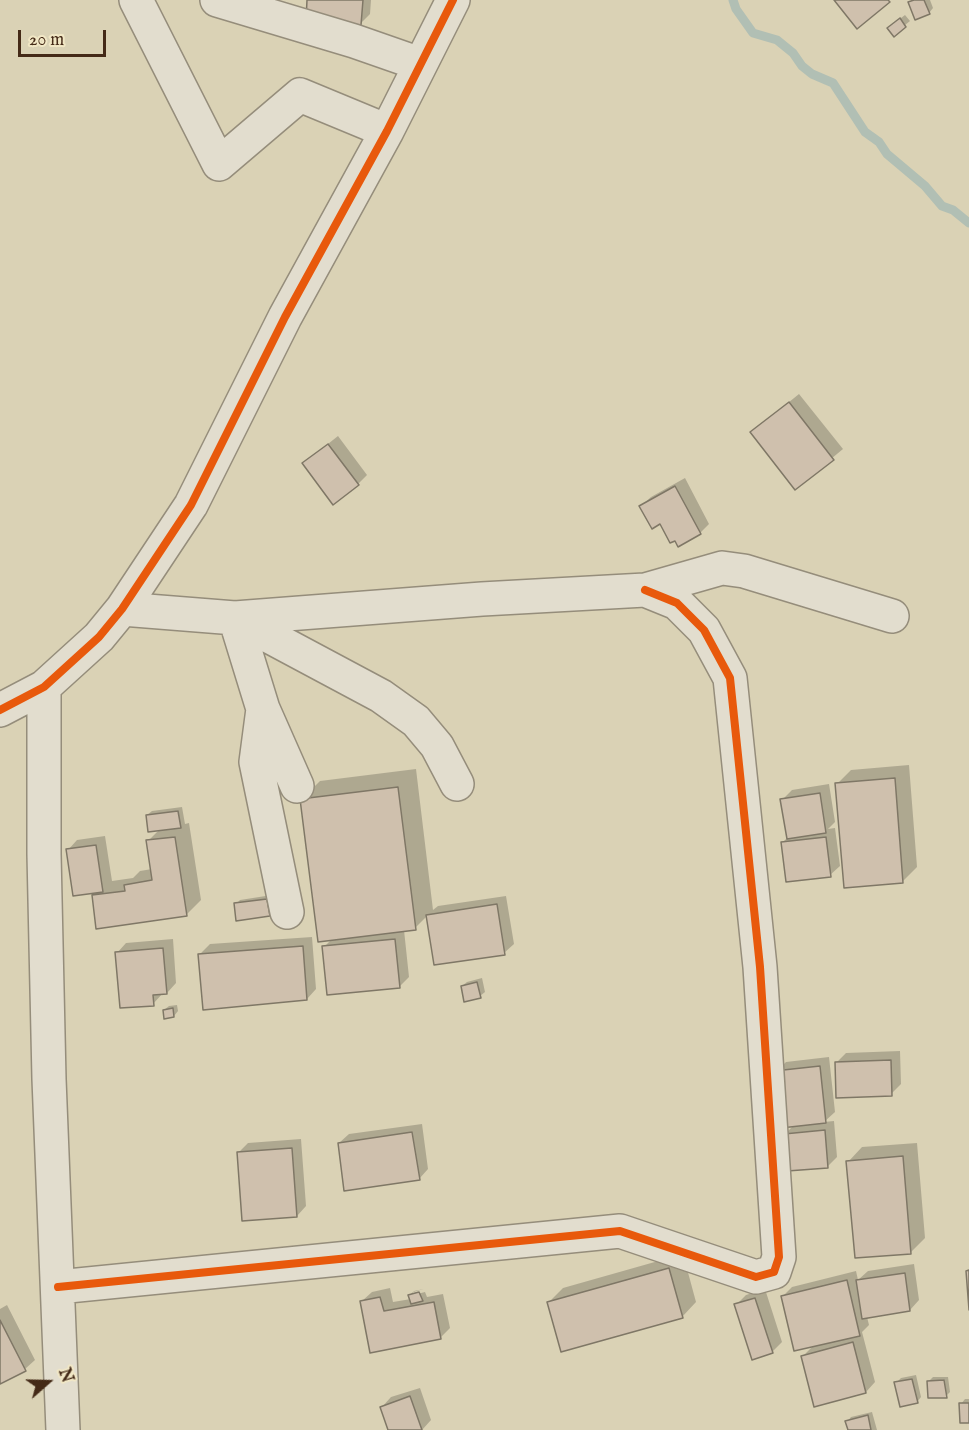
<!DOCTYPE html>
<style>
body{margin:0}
#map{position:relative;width:969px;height:1430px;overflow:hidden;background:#dad2b5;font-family:"IM FELL English",serif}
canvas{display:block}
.north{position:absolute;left:18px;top:1352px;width:60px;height:60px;-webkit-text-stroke:4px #f1e7c5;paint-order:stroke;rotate:70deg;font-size:16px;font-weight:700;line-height:24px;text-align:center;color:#442a17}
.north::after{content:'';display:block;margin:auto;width:21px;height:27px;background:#442a17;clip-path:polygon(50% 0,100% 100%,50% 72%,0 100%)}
.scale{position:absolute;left:18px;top:30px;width:88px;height:27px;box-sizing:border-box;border:3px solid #442a17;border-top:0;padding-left:8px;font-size:18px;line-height:21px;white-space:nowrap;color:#442a17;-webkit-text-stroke:4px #f1e7c5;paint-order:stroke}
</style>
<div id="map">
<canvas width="969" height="1430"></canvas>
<div class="north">N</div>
<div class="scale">20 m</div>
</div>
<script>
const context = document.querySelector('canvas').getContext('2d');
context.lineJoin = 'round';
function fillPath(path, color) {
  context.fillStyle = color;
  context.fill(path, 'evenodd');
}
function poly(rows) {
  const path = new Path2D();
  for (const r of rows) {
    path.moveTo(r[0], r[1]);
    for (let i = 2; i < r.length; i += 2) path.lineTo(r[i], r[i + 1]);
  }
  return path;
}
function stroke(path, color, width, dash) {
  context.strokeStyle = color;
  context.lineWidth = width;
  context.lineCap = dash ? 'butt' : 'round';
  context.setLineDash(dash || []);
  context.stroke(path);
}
fillPath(poly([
 [309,0,371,0,370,14,361,23],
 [913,0,930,0,933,8,929,13,910,2],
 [905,15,910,21,894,34,893,24],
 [799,394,843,449,796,488,752,432],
 [338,436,367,475,358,484,304,463],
 [685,478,709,524,700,533,661,522,641,506,651,497],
 [909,765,917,867,903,881,837,784,851,770],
 [416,769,433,910,438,906,506,896,514,944,504,953,428,915,415,928,404,930,409,977,399,987,324,947,332,939,301,800,320,781],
 [829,784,835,822,828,829,835,828,840,866,830,875,782,843,788,837,782,800,792,790],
 [182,807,185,824,189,823,201,900,187,914,93,896,98,891,68,850,77,840,105,836,112,881,133,878,140,871,152,869,148,841,159,830,147,815,152,811],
 [272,895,274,911,269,915,236,904,240,900],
 [312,937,316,989,307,999,200,954,210,944],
 [173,939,176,983,167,993,163,993,153,1004,117,953,126,943],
 [482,978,485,992,480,996,462,986,467,982],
 [177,1005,178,1011,174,1016,164,1010,169,1006],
 [900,1051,901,1084,891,1094,836,1063,846,1053],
 [829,1057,835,1112,824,1122,834,1121,837,1157,827,1167,785,1134,794,1125,776,1072,786,1062],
 [422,1124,428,1169,419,1179,339,1143,349,1134],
 [301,1139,306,1206,297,1216,238,1153,248,1143],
 [917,1143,925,1238,911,1252,848,1162,862,1147],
 [683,1254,696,1302,682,1317,549,1302,563,1288],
 [914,1264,919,1300,910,1310,867,1317,869,1325,862,1332,875,1382,866,1392,816,1405,803,1356,814,1345,783,1296,792,1287,856,1271,858,1280,868,1271],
 [390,1288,393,1302,411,1299,410,1295,414,1291,424,1289,413,1292,413,1295,425,1292,427,1297,443,1294,450,1328,440,1338,362,1301,372,1292],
 [765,1289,782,1342,772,1352,736,1305,746,1295],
 [7,1305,35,1360,25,1369,0,1382,0,1309],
 [916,1375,921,1397,917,1402,896,1383,901,1378],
 [933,1377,948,1377,950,1392,946,1396,929,1381],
 [420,1388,431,1420,422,1430,390,1430,382,1407,391,1397],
 [965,1399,969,1399,969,1422,961,1404],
 [872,1412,877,1430,849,1430,847,1422,851,1417]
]), '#0003');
stroke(poly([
 [733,0,736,9,753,33,777,40,793,53,802,66,812,74,833,83,865,132,879,142,887,154,925,186,942,206,953,210,969,223]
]), '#b1bfb4', 9);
const building = poly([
 [307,0,363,0,361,25,306,21,307,0],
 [834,0,888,0,890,2,857,29,834,0],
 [914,0,924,0,930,14,915,20,908,2,914,0],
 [900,18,906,27,894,37,887,28,900,18],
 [789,402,834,460,795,490,750,432,789,402],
 [328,444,359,485,333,505,302,463,328,444],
 [675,486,701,534,678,547,675,541,670,543,660,524,652,529,639,506,675,486],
 [895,778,903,883,844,888,835,783,895,778],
 [398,787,416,930,318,942,300,799,398,787],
 [820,793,826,833,787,839,780,799,820,793],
 [178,811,181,828,148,832,146,815,178,811],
 [175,837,187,916,96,929,92,895,125,891,124,885,152,880,146,840,175,837],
 [826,837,831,877,786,882,781,842,826,837],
 [96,845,103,892,73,896,66,849,96,845],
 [267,899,270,916,236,921,234,903,267,899],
 [497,904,505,955,434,965,426,915,497,904],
 [395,939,400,988,327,995,322,946,395,939],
 [303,946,307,1000,203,1010,198,954,303,946],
 [163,948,167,994,153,995,154,1006,120,1008,115,952,163,948],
 [477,982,481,998,464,1002,461,986,477,982],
 [173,1008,174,1017,164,1019,163,1010,173,1008],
 [891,1060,892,1096,836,1098,835,1062,891,1060],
 [820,1066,826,1123,781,1128,774,1071,820,1066],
 [825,1130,828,1168,787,1171,784,1134,825,1130],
 [412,1132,420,1180,344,1191,338,1143,412,1132],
 [292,1148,297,1217,242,1221,237,1152,292,1148],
 [903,1156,911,1254,855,1258,846,1161,903,1156],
 [669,1268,683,1318,561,1352,547,1302,669,1268],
 [969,1270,969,1310,966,1271,969,1270],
 [905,1273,910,1311,862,1319,856,1280,905,1273],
 [847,1280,860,1336,794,1351,781,1296,847,1280],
 [419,1292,423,1301,411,1304,408,1295,419,1292],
 [380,1297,384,1311,434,1302,441,1339,370,1353,360,1301,380,1297],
 [755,1298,773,1353,752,1360,734,1304,755,1298],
 [0,1320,26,1371,0,1384,0,1320],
 [853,1342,866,1393,814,1407,801,1356,853,1342],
 [912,1379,918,1403,900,1407,894,1382,912,1379],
 [944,1380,947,1398,928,1398,927,1381,944,1380],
 [410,1396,422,1430,388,1430,380,1407,410,1396],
 [959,1403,969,1403,969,1423,960,1423,959,1403],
 [868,1415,871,1430,848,1430,845,1421,868,1415]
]);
fillPath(building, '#cfc0ad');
stroke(building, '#7f7766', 1.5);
const minor = poly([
 [136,0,219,164,300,95,387,131],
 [217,0,354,41,420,64],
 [122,609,235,618,482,599,645,590,722,568,744,571,892,616],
 [44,687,44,854,49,1079,63,1430],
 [263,709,256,762,287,912],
 [0,710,44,687,99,637,122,609,191,505,285,317,387,131,453,0],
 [297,786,263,709,235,618,381,696,416,721,437,746,457,784],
 [58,1287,620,1231,756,1277,774,1272,779,1257,760,967,730,678,704,630,677,603,645,590]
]);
stroke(minor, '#958d7b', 36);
stroke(minor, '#e2ddce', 33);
stroke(poly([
 [0,710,44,687,99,637,122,609,191,505,285,317,387,131,453,0],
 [58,1287,620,1231,756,1277,774,1272,779,1257,760,967,730,678,704,630,677,603,645,590]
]), '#e8590c', 8);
</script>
